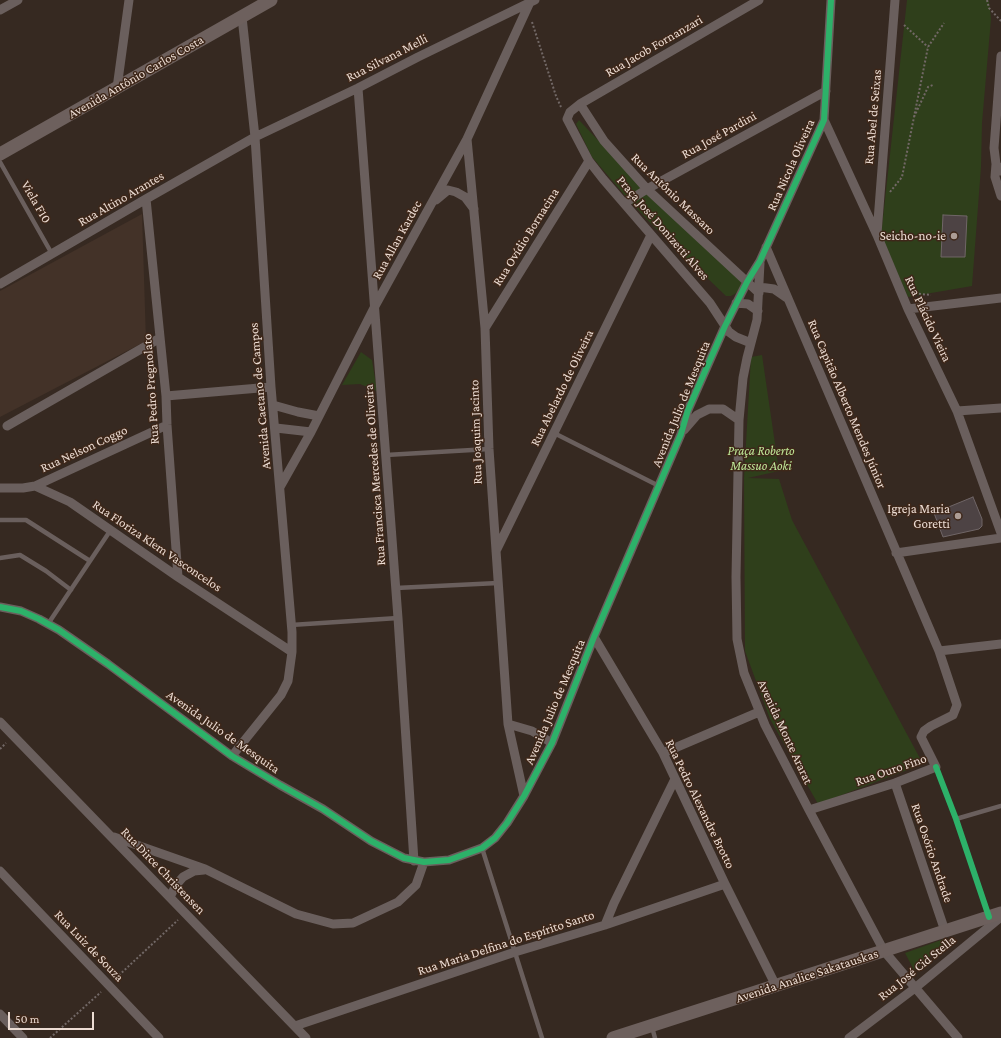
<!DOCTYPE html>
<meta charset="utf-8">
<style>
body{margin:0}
#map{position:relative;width:1001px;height:1038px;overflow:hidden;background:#362921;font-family:"Crimson Pro",serif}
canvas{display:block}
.scale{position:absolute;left:8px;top:1012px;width:86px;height:18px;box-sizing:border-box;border:2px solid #ecdcd3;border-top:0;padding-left:5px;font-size:12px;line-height:14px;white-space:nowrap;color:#ecdcd3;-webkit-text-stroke:3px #3e2719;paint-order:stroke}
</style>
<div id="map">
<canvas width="1001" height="1038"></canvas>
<div class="scale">50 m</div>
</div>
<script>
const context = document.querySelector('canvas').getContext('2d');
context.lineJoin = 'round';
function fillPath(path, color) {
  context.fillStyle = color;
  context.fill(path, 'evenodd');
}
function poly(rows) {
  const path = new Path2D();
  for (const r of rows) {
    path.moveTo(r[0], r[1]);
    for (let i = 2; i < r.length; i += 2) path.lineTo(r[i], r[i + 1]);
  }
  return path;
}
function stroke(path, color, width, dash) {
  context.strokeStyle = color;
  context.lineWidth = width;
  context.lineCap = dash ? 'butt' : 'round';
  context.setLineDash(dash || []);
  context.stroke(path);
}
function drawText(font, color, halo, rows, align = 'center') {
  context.font = font + ' "Crimson Pro",serif';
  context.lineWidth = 3;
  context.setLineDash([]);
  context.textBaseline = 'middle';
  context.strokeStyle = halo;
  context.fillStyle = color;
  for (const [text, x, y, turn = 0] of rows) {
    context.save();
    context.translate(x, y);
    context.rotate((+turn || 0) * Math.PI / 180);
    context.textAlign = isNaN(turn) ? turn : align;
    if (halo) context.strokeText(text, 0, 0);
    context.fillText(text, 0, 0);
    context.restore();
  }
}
fillPath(poly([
 [142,214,146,341,0,417,0,291]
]), '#433228');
fillPath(poly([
 [907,0,989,0,991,19,982,123,981,167,972,286,908,297,881,236],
 [579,120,641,186,741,280,741,286,738,292,731,296,726,296,654,227,627,198,592,157,576,124],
 [361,352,372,360,377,391,360,384,342,385],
 [762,355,779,471,748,478,779,479,792,520,923,764,818,804,770,719,745,651,744,478,751,357],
 [944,939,946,943,914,970,905,953]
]), '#2f3f1b');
const building = poly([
 [943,215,967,216,965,257,941,257,943,215],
 [973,497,982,519,982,526,979,529,943,537,934,513,973,497]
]);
fillPath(building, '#4d4344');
stroke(building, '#706667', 1);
stroke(poly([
 [987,0,989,8,1001,21],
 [532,22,556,96,561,107],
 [904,25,928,47],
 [914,117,928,87,933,85],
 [890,192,902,177,928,47,944,23],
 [911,293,931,295],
 [0,749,6,743],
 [116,978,178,920],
 [50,1038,101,992]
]), '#726866', 2, [2, 2]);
stroke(poly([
 [0,162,52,254],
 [554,433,659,486],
 [386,455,489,449],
 [0,520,26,520,90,561],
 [0,558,20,555,46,571,71,590],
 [396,588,498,583],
 [48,624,110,531],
 [291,625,398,618],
 [936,767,956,819,989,916],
 [956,819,1001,806],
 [482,848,542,1038],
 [652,1027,655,1038]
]), '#6a5f5d', 4.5);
stroke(poly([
 [0,10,18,0],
 [1001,56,994,148,996,164,1001,171],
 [117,88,129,0],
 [358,88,398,618,414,861],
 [580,104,604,141,647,189,759,293],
 [824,120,877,235,908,309,957,411,1001,533],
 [467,139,485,328,489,449,508,724,524,796],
 [996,164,995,177,1001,196],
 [146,199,166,396,167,425,178,577],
 [436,200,448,190,456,192,465,197,474,209],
 [625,203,647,189,826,91],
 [877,234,895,0],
 [766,247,939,651,957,705,953,715,931,726,924,731,921,737,936,767,895,783,809,810],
 [760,263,757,320,747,358,743,378,739,420,736,577,737,639,744,673,765,725,809,810,884,951,958,1038],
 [0,284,146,199,255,137,358,88,418,57,535,0],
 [759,287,774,289,787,298],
 [736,303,748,304,758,311],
 [908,309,1001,298],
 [485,328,589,161],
 [751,343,736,337,729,332,710,303,603,179,589,161,567,119,570,112,580,104,759,0],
 [166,396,271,387],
 [273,405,298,412,319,416],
 [957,411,1001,408],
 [7,426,160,338],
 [276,428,311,432],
 [684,430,697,415,709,409,723,409,739,420],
 [35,486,167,425],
 [280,487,311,432,375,306,467,139,530,2],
 [0,488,23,488,35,486,70,502,178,577,292,652],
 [496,551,651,235],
 [896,553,1001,538],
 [0,607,21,611,39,619,59,630,108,664,232,756,280,785,323,809,371,841,404,858,424,862,449,860,482,848,495,838,507,823,524,796,552,743,594,637,681,434,688,410,725,326,747,282,760,261,824,120,831,0],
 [594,637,663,753,725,884,776,986],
 [939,651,1001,644],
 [0,722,306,1038],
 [508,724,532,731,552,743],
 [663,753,759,712],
 [232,756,281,695,288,681,292,652,292,632,271,387,255,137,242,17],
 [895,783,945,931],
 [114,837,205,869,296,914,333,924,353,923,398,902,416,885,424,862],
 [0,871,159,1038],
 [170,897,176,885,183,877,194,871,204,870],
 [605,925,614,903,675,779],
 [0,1014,23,1038],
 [295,1026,515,952,605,925,725,884],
 [849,1038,915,988,1001,917]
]), '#6a5f5d', 9);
stroke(poly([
 [0,154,271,0],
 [613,1038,1001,913]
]), '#6d605d', 13);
stroke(poly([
 [0,607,21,611,39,619,59,630,108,664,232,756,280,785,323,809,371,841,404,858,424,862,449,860,482,848,495,838,507,823,524,796,552,743,594,637,681,434,688,410,725,326,747,282,760,261,824,120,831,0],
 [936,767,956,819,989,917]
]), '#2db169', 6);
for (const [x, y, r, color] of [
 [954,236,4,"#ac9d95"],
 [958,516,4,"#ac9d95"]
]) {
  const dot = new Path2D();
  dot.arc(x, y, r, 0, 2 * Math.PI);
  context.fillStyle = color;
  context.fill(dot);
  stroke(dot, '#3e2719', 1.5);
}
drawText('13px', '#ecdcd3', '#3e2719', [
 ["Rua Jacob Fornanzari",654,46,-30],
 ["Rua Silvana Melli",387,58,-27],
 ["Avenida Antônio Carlos Costa",136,77,-30],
 ["Rua Abel de Seixas",873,117,-85],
 ["Rua José Pardini",719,135,-29],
 ["Rua Nicola Oliveira",791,165,-66],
 ["Rua Antônio Massaro",673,194,44],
 ["Rua Altino Arantes",121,199,-30],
 ["Viela F10",36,202,60],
 ["Praça José Donizetti Alves",663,228,49],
 ["Rua Ovídio Bornacina",526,237,-58],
 ["Rua Allan Kardec",397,240,-61],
 ["Rua Plácido Vieira",928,319,65],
 ["Rua Abelardo de Oliveira",562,388,-64],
 ["Rua Pedro Pregnolato",151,389,-94],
 ["Avenida Caetano de Campos",260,396,-95],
 ["Avenida Julio de Mesquita",681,404,-68],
 ["Rua Capitão Alberto Mendes Júnior",847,404,67],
 ["Rua Joaquim Jacinto",476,432,-92],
 ["Rua Nelson Coggo",84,449,-25],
 ["Rua Francisca Mercedes de Oliveira",375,475,-94],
 ["Rua Floriza Klem Vasconcelos",157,546,34],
 ["Avenida Julio de Mesquita",555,702,-67],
 ["Avenida Julio de Mesquita",223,732,35],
 ["Avenida Monte Ararat",785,732,65],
 ["Rua Ouro Fino",891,770,-19],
 ["Rua Pedro Alexandre Brotto",700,804,64],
 ["Rua Osório Andrade",932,853,71],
 ["Rua Dirce Christensen",163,871,46],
 ["Rua Maria Delfina do Espírito Santo",506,943,-18],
 ["Rua Luiz de Souza",89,946,46],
 ["Rua José Cid Stella",917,968,-39],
 ["Avenida Analice Sakatauskas",807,976,-18]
]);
drawText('13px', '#ecdcd3', '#3e2719', [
 ["Seicho-no-ie",946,236],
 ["Igreja Maria",950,509],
 ["Goretti",950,524]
], 'right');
drawText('italic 13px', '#bee798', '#3e2719', [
 ["Praça Roberto",761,451],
 ["Massuo Aoki",761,466]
]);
</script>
